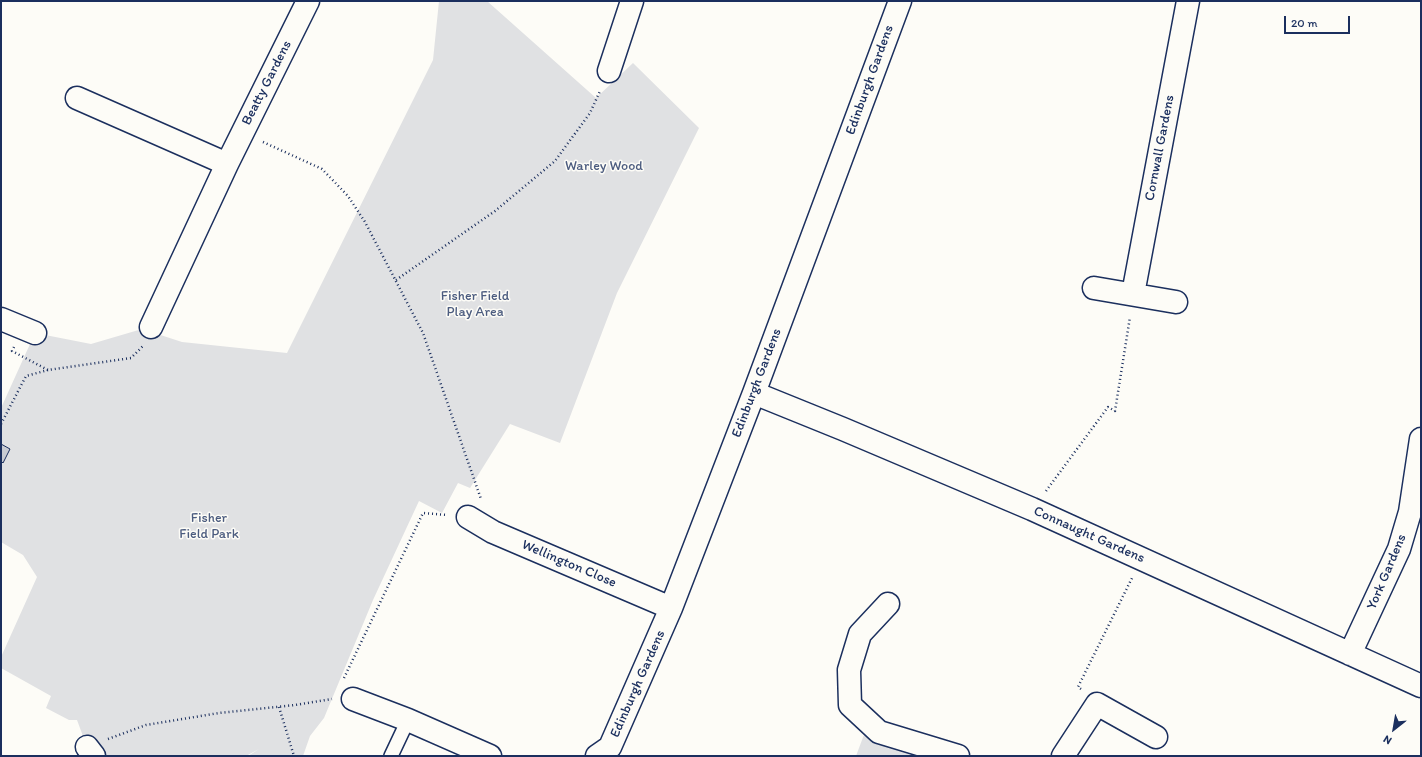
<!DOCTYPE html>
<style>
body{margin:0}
#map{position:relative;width:1422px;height:757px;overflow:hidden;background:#fdfcf7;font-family:Itim,sans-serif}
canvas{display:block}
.frame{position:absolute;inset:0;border:2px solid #1b2f5e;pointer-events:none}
.north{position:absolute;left:1374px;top:709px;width:40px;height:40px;-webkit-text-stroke:3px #fdfcf7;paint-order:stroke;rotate:211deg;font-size:11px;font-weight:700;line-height:16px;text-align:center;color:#1b2f5e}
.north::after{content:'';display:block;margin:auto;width:14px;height:18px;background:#1b2f5e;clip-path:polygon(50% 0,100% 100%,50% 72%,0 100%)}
.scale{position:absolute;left:1284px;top:16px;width:66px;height:18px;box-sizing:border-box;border:2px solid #1b2f5e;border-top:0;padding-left:5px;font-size:12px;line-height:14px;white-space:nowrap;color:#1b2f5e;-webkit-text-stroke:3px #fdfcf7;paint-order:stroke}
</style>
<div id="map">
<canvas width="1422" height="757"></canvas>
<div class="frame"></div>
<div class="north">N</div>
<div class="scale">20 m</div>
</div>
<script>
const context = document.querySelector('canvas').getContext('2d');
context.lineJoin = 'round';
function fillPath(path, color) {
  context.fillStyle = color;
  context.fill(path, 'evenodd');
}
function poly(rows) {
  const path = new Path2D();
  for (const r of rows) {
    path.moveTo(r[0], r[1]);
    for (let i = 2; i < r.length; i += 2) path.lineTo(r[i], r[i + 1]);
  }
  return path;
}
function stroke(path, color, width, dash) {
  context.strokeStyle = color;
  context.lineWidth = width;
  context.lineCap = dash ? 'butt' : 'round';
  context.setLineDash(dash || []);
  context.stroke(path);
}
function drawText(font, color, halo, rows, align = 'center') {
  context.font = font + ' Itim,sans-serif';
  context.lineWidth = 3;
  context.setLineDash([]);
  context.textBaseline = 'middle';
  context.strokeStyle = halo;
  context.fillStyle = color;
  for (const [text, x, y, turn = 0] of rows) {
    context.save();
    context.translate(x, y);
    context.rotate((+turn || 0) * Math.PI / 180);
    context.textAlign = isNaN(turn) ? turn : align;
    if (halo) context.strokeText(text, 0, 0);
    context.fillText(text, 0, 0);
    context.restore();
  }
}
fillPath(poly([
 [439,1,487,1,596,98,633,63,699,128,617,293,560,443,510,424,470,488,458,483,442,513,419,501,373,600,324,718,310,736,303,756,248,756,259,749,246,756,95,756,87,747,77,720,69,720,46,708,51,696,1,668,1,657,37,577,23,555,1,542,1,408,35,333,91,344,142,329,182,342,287,353,433,60],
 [865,732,927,756,856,756]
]), '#e0e1e3');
const building = poly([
 [1,444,10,449,3,463,1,461,1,444]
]);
fillPath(building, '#c9ccd3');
stroke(building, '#1b2f5e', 1);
const service = poly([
 [391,756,408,720]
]);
const minor = poly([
 [609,71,632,1],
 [77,98,227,164],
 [1094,288,1176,302],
 [1133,294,1188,1],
 [1,319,35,333],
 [151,327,227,164,308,1],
 [754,393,843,429,1032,509,1421,686],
 [468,517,493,532,671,608],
 [888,604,860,634,849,670,850,705,879,732,958,756],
 [1350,654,1399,549,1410,512,1421,439],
 [353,699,408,720,490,756],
 [87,747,94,756],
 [597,756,610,747,671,608,754,393,900,1],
 [1063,756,1097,704,1156,737]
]);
stroke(service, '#1b2f5e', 16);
stroke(minor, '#1b2f5e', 25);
stroke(poly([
 [263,142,322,169,348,196,365,222,423,333,481,499],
 [396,280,495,211,555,161,590,113,600,91],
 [14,347,12,351,48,370,131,358,143,346],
 [1,424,26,376,48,370],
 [1046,491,1108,407,1115,411,1130,317],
 [344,678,423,513,447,515],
 [1081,689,1078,687,1132,578],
 [279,707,294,756],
 [108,739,146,725,219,713,295,705,332,699]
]), '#1b2f5e', 2.5, [1, 3]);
stroke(service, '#fdfcf7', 13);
stroke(minor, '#fdfcf7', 22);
drawText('14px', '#1b2f5e', '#fdfcf7', [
 ["Edinburgh Gardens",870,80,-70],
 ["Beatty Gardens",267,83,-63],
 ["Cornwall Gardens",1160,148,-79],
 ["Edinburgh Gardens",757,383,-69],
 ["Connaught Gardens",1089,535,24],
 ["Wellington Close",569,564,23],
 ["York Gardens",1387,572,-67],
 ["Edinburgh Gardens",638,684,-66]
]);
drawText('14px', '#4c5c7f', '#fdfcf7', [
 ["Warley Wood",604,166],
 ["Fisher Field",475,296],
 ["Play Area",475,312],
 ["Fisher",209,518],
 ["Field Park",209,534]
]);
</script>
